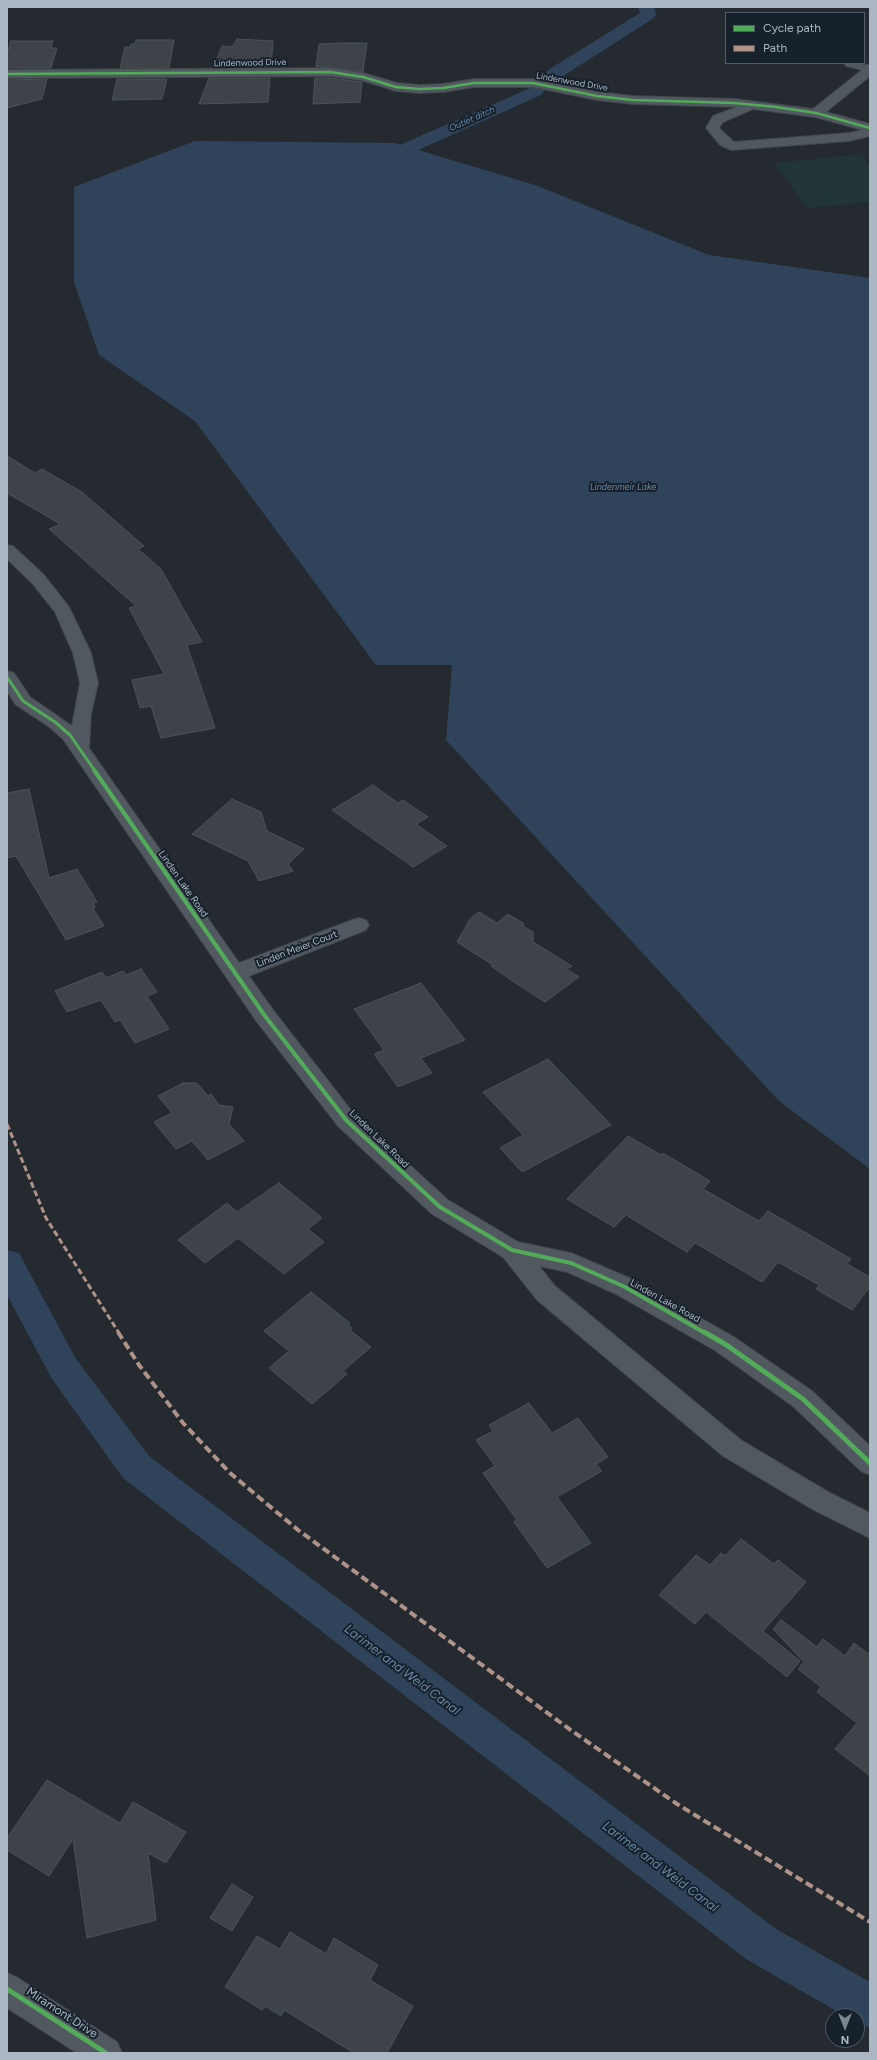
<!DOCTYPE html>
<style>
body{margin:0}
#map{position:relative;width:877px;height:2060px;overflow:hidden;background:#242a30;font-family:Figtree,sans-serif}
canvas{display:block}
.frame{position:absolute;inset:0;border:8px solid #abb7c4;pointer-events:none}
.legend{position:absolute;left:725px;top:12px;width:140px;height:52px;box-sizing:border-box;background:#17212b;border:1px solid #525d68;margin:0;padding:5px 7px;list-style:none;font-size:12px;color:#abb7c4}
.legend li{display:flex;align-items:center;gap:8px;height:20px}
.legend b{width:20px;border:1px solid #525d68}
.north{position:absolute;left:825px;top:2008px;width:40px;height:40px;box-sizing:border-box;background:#17212b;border:1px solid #525d68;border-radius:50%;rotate:180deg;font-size:11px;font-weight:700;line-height:16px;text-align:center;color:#abb7c4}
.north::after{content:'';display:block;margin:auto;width:14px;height:18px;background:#7c8690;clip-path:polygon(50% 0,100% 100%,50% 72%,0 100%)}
</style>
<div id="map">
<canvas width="877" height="2060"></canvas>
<div class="frame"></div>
<ul class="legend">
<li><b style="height:5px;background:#51ab58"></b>Cycle path</li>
<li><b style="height:5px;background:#af9288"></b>Path</li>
</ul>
<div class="north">N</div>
</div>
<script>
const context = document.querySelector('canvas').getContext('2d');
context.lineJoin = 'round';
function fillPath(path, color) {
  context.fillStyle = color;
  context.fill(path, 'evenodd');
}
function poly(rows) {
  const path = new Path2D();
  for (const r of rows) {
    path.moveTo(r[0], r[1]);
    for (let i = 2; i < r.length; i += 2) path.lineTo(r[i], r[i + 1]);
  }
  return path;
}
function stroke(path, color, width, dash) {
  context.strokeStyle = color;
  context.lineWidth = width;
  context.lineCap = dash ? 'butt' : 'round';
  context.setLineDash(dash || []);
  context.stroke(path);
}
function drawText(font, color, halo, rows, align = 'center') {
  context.font = font + ' Figtree,sans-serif';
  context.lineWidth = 4;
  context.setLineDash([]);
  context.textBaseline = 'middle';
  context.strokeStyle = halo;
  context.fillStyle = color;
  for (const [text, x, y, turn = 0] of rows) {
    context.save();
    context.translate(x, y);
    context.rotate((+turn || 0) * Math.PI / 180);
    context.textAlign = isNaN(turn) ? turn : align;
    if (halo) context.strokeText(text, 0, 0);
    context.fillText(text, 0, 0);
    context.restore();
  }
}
fillPath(poly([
 [861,154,870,166,870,202,807,208,774,163]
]), '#213436');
fillPath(poly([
 [195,141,395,143,535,185,709,255,870,278,870,1169,779,1101,446,740,452,665,376,665,195,421,99,355,74,282,74,187]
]), '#2f445b');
fillPath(poly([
 [638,7,654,7,656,15,654,18,560,78,554,79,548,78,546,74,548,70,640,13,638,7],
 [535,86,541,87,544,91,541,95,414,152,408,153,402,152,399,148,402,144,535,86],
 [7,1250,19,1253,76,1359,149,1456,776,1929,870,1982,870,2028,857,2022,857,2016,845,2016,746,1959,123,1478,52,1379,7,1295,7,1250]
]), '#2f445b');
const building = poly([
 [237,39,273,41,271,67,214,67,222,46,232,47,237,39],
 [136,40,174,40,169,68,120,68,125,47,130,47,131,44,135,44,136,40],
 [11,41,53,41,51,48,57,48,51,68,7,68,7,53,11,41],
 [341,43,367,43,363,72,330,67,316,67,319,44,341,43],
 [209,78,270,78,268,102,199,104,209,78],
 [315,78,330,78,362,82,360,102,313,104,315,78],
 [47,79,42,99,7,108,7,80,47,79],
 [117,79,167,79,162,99,112,100,117,79],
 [7,456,35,473,42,469,82,492,144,546,138,549,161,569,202,642,187,645,215,728,161,738,151,706,140,708,132,680,164,674,129,608,136,606,49,529,60,524,7,493,7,456],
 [373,785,398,803,403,800,428,817,416,824,447,846,413,867,332,810,373,785],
 [29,789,49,878,77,869,97,902,93,903,95,907,93,908,104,926,66,940,16,856,7,858,7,793,29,789],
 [232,799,261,812,267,831,304,849,288,864,293,871,259,881,248,861,192,834,232,799],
 [479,912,497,923,508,914,523,923,524,927,533,932,533,942,572,966,567,969,579,977,545,1002,514,982,491,966,493,965,457,942,470,919,479,912],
 [141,969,157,992,147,996,169,1029,135,1043,120,1020,115,1022,101,1000,67,1012,55,991,102,972,106,978,123,971,126,975,141,969],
 [421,983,465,1040,421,1058,432,1073,398,1087,374,1054,384,1050,354,1009,421,983],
 [548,1059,611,1125,522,1172,500,1148,523,1135,483,1092,548,1059],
 [183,1083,197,1083,208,1096,211,1094,219,1105,233,1107,229,1124,244,1141,208,1160,192,1141,176,1149,154,1122,172,1113,158,1096,183,1083],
 [628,1136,661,1155,663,1153,710,1181,703,1189,759,1221,768,1211,851,1259,847,1264,870,1277,870,1287,852,1310,816,1289,819,1285,778,1262,762,1282,695,1243,687,1252,626,1215,614,1227,567,1199,628,1136],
 [279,1183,322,1218,308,1229,324,1242,284,1274,238,1238,205,1263,178,1240,227,1203,237,1212,279,1183],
 [311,1292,350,1323,348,1325,352,1328,350,1330,371,1347,343,1371,347,1374,312,1404,269,1368,289,1351,264,1331,311,1292],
 [529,1403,552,1433,578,1418,608,1457,596,1464,602,1471,557,1497,591,1543,547,1568,514,1522,517,1520,483,1473,495,1466,476,1440,493,1431,489,1425,529,1403],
 [741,1539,774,1564,778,1560,806,1582,763,1631,800,1661,787,1677,706,1612,695,1624,659,1595,696,1555,710,1565,721,1553,725,1556,741,1539],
 [781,1620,817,1647,823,1639,845,1656,854,1643,870,1655,870,1776,835,1749,857,1723,817,1692,821,1687,798,1669,804,1662,773,1629,781,1620],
 [47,1780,120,1823,133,1802,186,1832,166,1863,148,1853,156,1920,87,1938,73,1839,49,1876,7,1850,7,1838,47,1780],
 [232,1884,253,1897,232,1931,210,1918,232,1884],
 [290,1932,326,1954,334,1938,378,1965,370,1980,413,2006,387,2053,354,2053,284,2010,281,2016,265,2006,262,2010,225,1987,257,1936,280,1949,290,1932]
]);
fillPath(building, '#3d4349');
stroke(building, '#4b5259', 1);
const minor = poly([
 [844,63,870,65,870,76,826,112,870,124,870,136,849,141,731,150,720,145,706,128,713,116,737,107,633,104,597,100,533,87,474,87,443,92,419,93,396,91,361,80,330,76,7,78,7,70,330,68,363,73,397,83,419,85,443,84,474,79,533,79,597,92,633,96,734,99,813,109,862,70,846,66,844,63],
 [753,109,815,117,863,130,849,133,734,142,719,128,723,122,753,109],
 [7,545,13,546,44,575,69,607,91,653,98,683,91,714,89,748,239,963,352,920,359,918,366,920,369,925,366,930,249,976,273,1010,354,1114,448,1200,518,1242,571,1253,634,1280,734,1337,812,1391,870,1446,870,1475,861,1471,794,1407,716,1351,616,1294,567,1272,539,1266,555,1286,741,1440,830,1493,870,1513,870,1538,812,1509,723,1456,537,1300,503,1257,432,1214,338,1126,257,1022,63,739,48,726,16,705,7,691,7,671,14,673,30,697,72,726,80,683,73,653,55,612,32,583,7,559,7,545],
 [7,1973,18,1978,117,2042,122,2053,77,2053,7,2008,7,1973]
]);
stroke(minor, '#40454a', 2);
fillPath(minor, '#525860');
stroke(poly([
 [7,1124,46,1218,119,1333]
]), '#af9288', 3, [6, 3]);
stroke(poly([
 [118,1332,139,1365,183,1423,230,1473,298,1530,572,1731,677,1804,870,1922]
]), '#af9288', 4, [8, 4]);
stroke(poly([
 [7,74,330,72,363,77,396,87,419,89,443,88,474,83,533,83,597,96,633,100,734,103,776,107,816,113,870,128]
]), '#51ab58', 2.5);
stroke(poly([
 [7,677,23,701,55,722,70,735,95,771]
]), '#51ab58', 3);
stroke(poly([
 [94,770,265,1016,346,1120,440,1207,512,1250,571,1263,625,1287,705,1333]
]), '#51ab58', 4);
stroke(poly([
 [704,1332,725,1344,803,1399,870,1463],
 [7,1989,106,2053]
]), '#51ab58', 5);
drawText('9px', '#abb7c4', '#17212b', [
 ["Lindenwood Drive",250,63,-1],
 ["Lindenwood Drive",572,82,10]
]);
drawText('italic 9px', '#698aaa', '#17212b', [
 ["Outlet ditch",472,119,-24],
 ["Lindenmeir Lake",623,487]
]);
drawText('10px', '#abb7c4', '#17212b', [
 ["Linden Lake Road",183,884,55],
 ["Linden Meier Court",297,949,-21],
 ["Linden Lake Road",379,1139,44],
 ["Linden Lake Road",665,1301,29]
]);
drawText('12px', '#abb7c4', '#17212b', [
 ["Miramont Drive",62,2013,33]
]);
drawText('italic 13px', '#698aaa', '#17212b', [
 ["Larimer and Weld Canal",402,1670,37],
 ["Larimer and Weld Canal",660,1867,37]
]);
</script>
